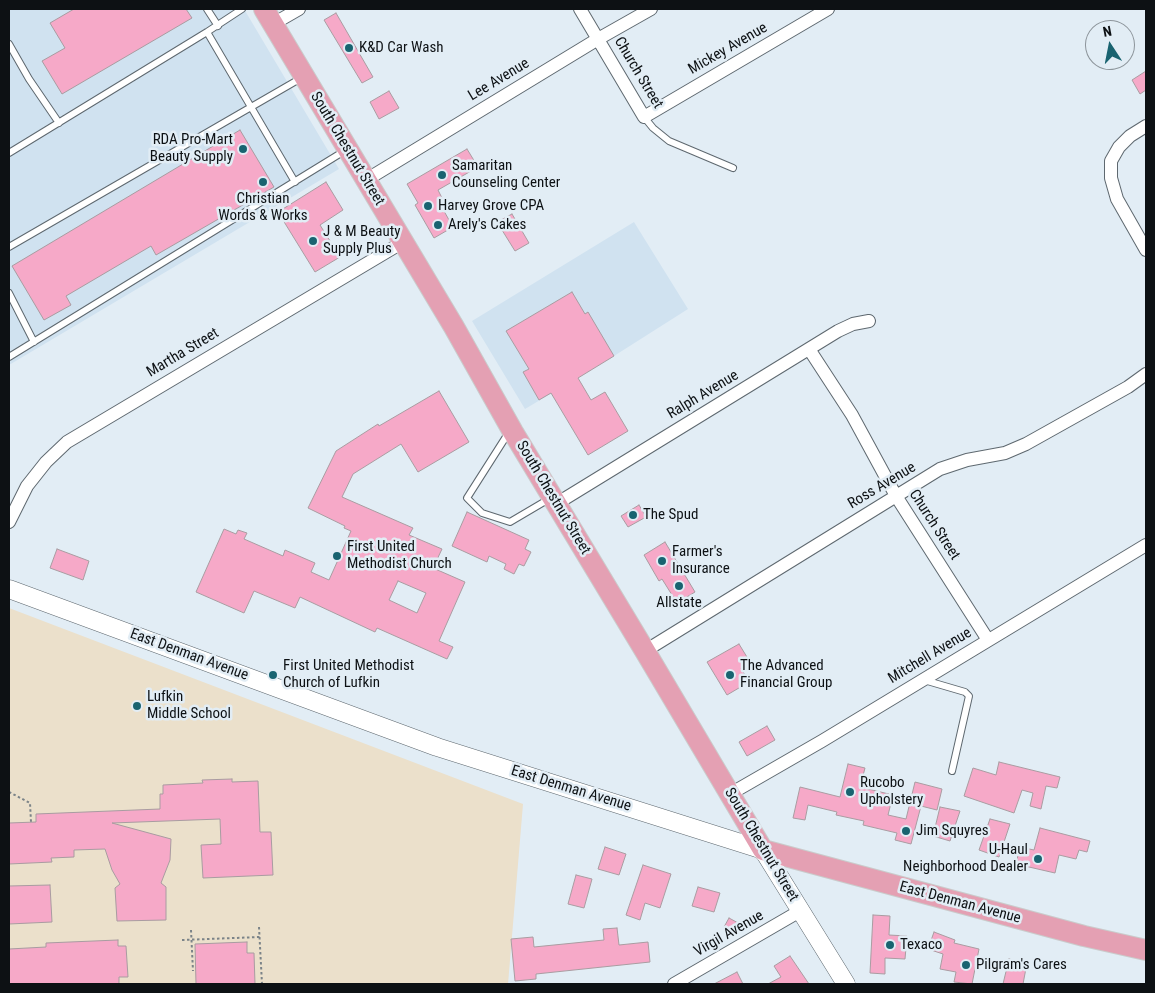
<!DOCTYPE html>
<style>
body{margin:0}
#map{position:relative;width:1155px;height:993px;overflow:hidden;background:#e2edf5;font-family:"Roboto Condensed",sans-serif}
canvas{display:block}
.frame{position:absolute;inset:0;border:10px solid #0d1114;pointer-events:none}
.north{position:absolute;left:1085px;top:20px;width:50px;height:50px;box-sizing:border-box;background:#e2edf5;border:1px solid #8d959b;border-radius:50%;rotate:349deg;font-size:14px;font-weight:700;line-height:20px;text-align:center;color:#0d1114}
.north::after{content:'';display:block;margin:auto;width:18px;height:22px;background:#196370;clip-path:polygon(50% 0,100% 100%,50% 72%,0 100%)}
</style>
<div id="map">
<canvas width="1155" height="993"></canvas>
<div class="frame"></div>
<div class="north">N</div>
</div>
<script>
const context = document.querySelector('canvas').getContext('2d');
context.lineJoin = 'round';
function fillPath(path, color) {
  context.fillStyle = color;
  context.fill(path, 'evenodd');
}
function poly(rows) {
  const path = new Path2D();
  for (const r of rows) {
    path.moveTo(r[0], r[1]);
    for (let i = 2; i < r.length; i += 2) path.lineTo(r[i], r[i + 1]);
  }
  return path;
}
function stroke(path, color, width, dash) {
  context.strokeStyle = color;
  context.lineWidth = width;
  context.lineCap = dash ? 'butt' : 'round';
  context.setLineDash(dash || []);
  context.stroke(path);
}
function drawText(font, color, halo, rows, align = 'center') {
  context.font = font + ' "Roboto Condensed",sans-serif';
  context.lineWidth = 5;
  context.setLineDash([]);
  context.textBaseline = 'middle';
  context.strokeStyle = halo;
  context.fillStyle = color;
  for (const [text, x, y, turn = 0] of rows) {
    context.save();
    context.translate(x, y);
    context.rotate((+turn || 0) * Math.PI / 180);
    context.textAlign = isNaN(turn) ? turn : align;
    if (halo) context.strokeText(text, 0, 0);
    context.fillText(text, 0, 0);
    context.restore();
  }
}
fillPath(poly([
 [9,9,244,9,339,169,9,365],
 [634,222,688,309,614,356,525,409,472,321]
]), '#d0e2f0');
fillPath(poly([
 [9,608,523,804,508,984,9,984]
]), '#ebe0cb');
const building = poly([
 [74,9,186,9,192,18,62,94,42,61,65,48,50,23,74,9],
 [336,13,373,77,362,83,324,20,336,13],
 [1146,71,1146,90,1140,94,1132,80,1146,71],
 [389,91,399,108,379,119,370,102,389,91],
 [240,130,274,187,156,255,151,246,66,296,71,305,44,320,12,266,240,130],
 [467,149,478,167,438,190,444,202,440,204,453,227,434,238,415,205,418,203,407,184,467,149],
 [326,182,343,210,320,225,340,257,315,272,278,212,326,182],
 [512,214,529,243,515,251,497,222,512,214],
 [572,292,585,314,588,312,614,356,578,378,591,400,605,392,628,431,588,455,551,393,539,400,523,372,529,369,506,331,572,292],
 [439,391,469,442,418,472,401,444,353,474,342,497,413,528,409,535,442,549,433,568,465,582,439,641,453,647,447,659,377,628,375,632,300,597,295,608,254,591,244,613,196,592,224,529,236,534,238,530,247,533,244,539,283,556,285,550,315,563,311,572,329,580,351,531,344,528,345,526,308,508,336,451,378,424,379,426,439,391],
 [398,581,426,593,417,613,389,600,398,581],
 [639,505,646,517,628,527,621,516,639,505],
 [467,512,529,540,525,549,531,552,524,566,519,564,514,574,504,569,506,564,489,556,487,562,452,546,467,512],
 [665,542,695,592,677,603,662,579,659,581,644,555,665,542],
 [57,549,89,561,83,580,50,568,57,549],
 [739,644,750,662,741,668,749,682,727,695,707,662,739,644],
 [767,726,775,740,747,756,739,742,767,726],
 [999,762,1060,777,1057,788,1046,786,1041,809,1030,806,1033,793,1022,790,1014,813,964,796,973,768,996,775,999,762],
 [848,764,865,768,860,787,893,795,888,815,906,819,915,782,942,789,937,810,921,806,911,844,895,840,897,833,863,825,864,821,836,815,837,812,808,805,805,820,793,818,800,787,840,797,848,764],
 [232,779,232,782,258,781,260,832,271,832,273,875,203,878,201,845,221,844,220,819,112,823,171,839,170,860,161,883,166,887,166,920,117,921,115,888,120,884,112,870,105,849,74,850,74,857,51,858,52,862,9,864,9,823,36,822,36,814,160,809,160,794,163,794,163,785,203,783,202,780,232,779],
 [940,807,960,811,950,841,933,836,940,807],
 [990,819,1010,824,999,857,979,850,990,819],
 [1040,828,1090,841,1087,852,1079,850,1076,859,1059,855,1055,873,1016,864,1020,847,1034,850,1040,828],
 [605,847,626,854,619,875,598,869,605,847],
 [643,865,671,874,660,908,645,903,640,920,626,915,643,865],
 [576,875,592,879,584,908,568,904,576,875],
 [50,885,52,922,9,924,9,886,50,885],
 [698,887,720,893,714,912,692,906,698,887],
 [873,915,890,916,889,935,907,936,905,959,885,958,885,974,870,973,873,915],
 [729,918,740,924,736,932,724,927,729,918],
 [617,928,619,945,648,942,650,962,536,974,536,979,515,981,511,939,533,937,534,947,604,940,603,929,617,928],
 [934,932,955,940,954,943,979,949,972,984,954,982,956,972,940,969,943,954,928,949,934,932],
 [118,940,118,946,126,946,128,977,119,977,119,984,9,984,9,949,46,947,46,943,118,940],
 [247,942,247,953,254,953,255,984,196,984,195,944,247,942],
 [790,956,809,984,768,984,781,977,774,966,790,956],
 [1009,959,1027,963,1023,984,1003,984,1009,959],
 [737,972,743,984,714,984,737,972]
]);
fillPath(building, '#f6a9c8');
stroke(building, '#a99ca1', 1);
const service = poly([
 [207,9,218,26],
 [207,32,295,182],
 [9,44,29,79,59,123],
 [644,117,653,128,669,141,733,168],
 [9,153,207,32,242,9],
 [9,247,303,77],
 [9,293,34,342],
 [9,357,346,150],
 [509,432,467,498,482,513,510,522,549,499],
 [924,680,965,692,969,696,952,771]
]);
const minor = poly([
 [580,9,644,117,828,9],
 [273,24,299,9],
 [1146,126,1130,136,1119,147,1111,161,1111,178,1117,199,1146,250],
 [366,180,598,39,651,9],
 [809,349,852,415,896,496,988,640],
 [556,504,838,331,853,324,869,321],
 [9,522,27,486,46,462,67,442,403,242],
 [645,651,940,469,967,460,1005,453,1026,444,1128,387,1146,374],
 [730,794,822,741,1146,545],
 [674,984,800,911]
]);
const secondary = poly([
 [9,589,437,747,763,850,846,984]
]);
const primary = poly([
 [264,9,454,327,513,432,645,651,763,850,1084,936,1146,950]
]);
stroke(service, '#5e686f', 8);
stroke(minor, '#5e686f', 14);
stroke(secondary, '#5e686f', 19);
stroke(primary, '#cacbcb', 22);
stroke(poly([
 [9,792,30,803,31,822],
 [259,927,262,984],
 [191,930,193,971],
 [182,940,260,937]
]), '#7b8388', 2, [2.5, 2.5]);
stroke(service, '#fff', 6);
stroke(minor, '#fff', 12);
stroke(secondary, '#fff', 18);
stroke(primary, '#e4a0b3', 20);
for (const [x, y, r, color] of [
 [349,48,5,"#196370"],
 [243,149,5,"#196370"],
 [442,175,5,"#196370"],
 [263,182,5,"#196370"],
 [428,206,5,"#196370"],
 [438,225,5,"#196370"],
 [313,241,5,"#196370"],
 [633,515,5,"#196370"],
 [337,556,5,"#196370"],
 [662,561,5,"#196370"],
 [679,586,5,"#196370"],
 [273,675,5,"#196370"],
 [730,675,5,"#196370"],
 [137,706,5,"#196370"],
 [850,792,5,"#196370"],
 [906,831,5,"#196370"],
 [1038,859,5,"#196370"],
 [890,945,5,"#196370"],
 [966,965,5,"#196370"]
]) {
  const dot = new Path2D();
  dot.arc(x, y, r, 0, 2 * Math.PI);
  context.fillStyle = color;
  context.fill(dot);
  stroke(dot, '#e2edf5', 2);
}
drawText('15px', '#0d1114', '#e2edf5', [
 ["K&D Car Wash",359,48],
 ["RDA Pro-Mart",233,140,"right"],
 ["Beauty Supply",233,157,"right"],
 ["Samaritan",452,166],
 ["Counseling Center",452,183],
 ["Christian",263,199,"center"],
 ["Words & Works",263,216,"center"],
 ["Harvey Grove CPA",438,206],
 ["Arely's Cakes",448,225],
 ["J & M Beauty",323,232],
 ["Supply Plus",323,249],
 ["The Spud",643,515],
 ["First United",347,547],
 ["Methodist Church",347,564],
 ["Farmer's",672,552],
 ["Insurance",672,569],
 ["Allstate",679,603,"center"],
 ["First United Methodist",283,666],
 ["Church of Lufkin",283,683],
 ["The Advanced",740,666],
 ["Financial Group",740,683],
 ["Lufkin",147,697],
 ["Middle School",147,714],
 ["Rucobo",860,783],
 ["Upholstery",860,800],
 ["Jim Squyres",916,831],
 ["U-Haul",1028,850,"right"],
 ["Neighborhood Dealer",1028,867,"right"],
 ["Texaco",900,945],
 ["Pilgram's Cares",976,965]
], 'left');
drawText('15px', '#0d1114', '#e2edf5', [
 ["Mickey Avenue",728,49,-30],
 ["Church Street",638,73,59],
 ["Lee Avenue",499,80,-31],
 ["South Chestnut Street",347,149,59],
 ["Martha Street",183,353,-31],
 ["Ralph Avenue",703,395,-31],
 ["Ross Avenue",882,486,-31],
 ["South Chestnut Street",553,498,59],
 ["Church Street",934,525,57],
 ["East Denman Avenue",189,655,20],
 ["Mitchell Avenue",930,656,-31],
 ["East Denman Avenue",571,789,17],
 ["South Chestnut Street",761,845,59],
 ["East Denman Avenue",960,903,15],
 ["Virgil Avenue",729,934,-30]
]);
</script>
